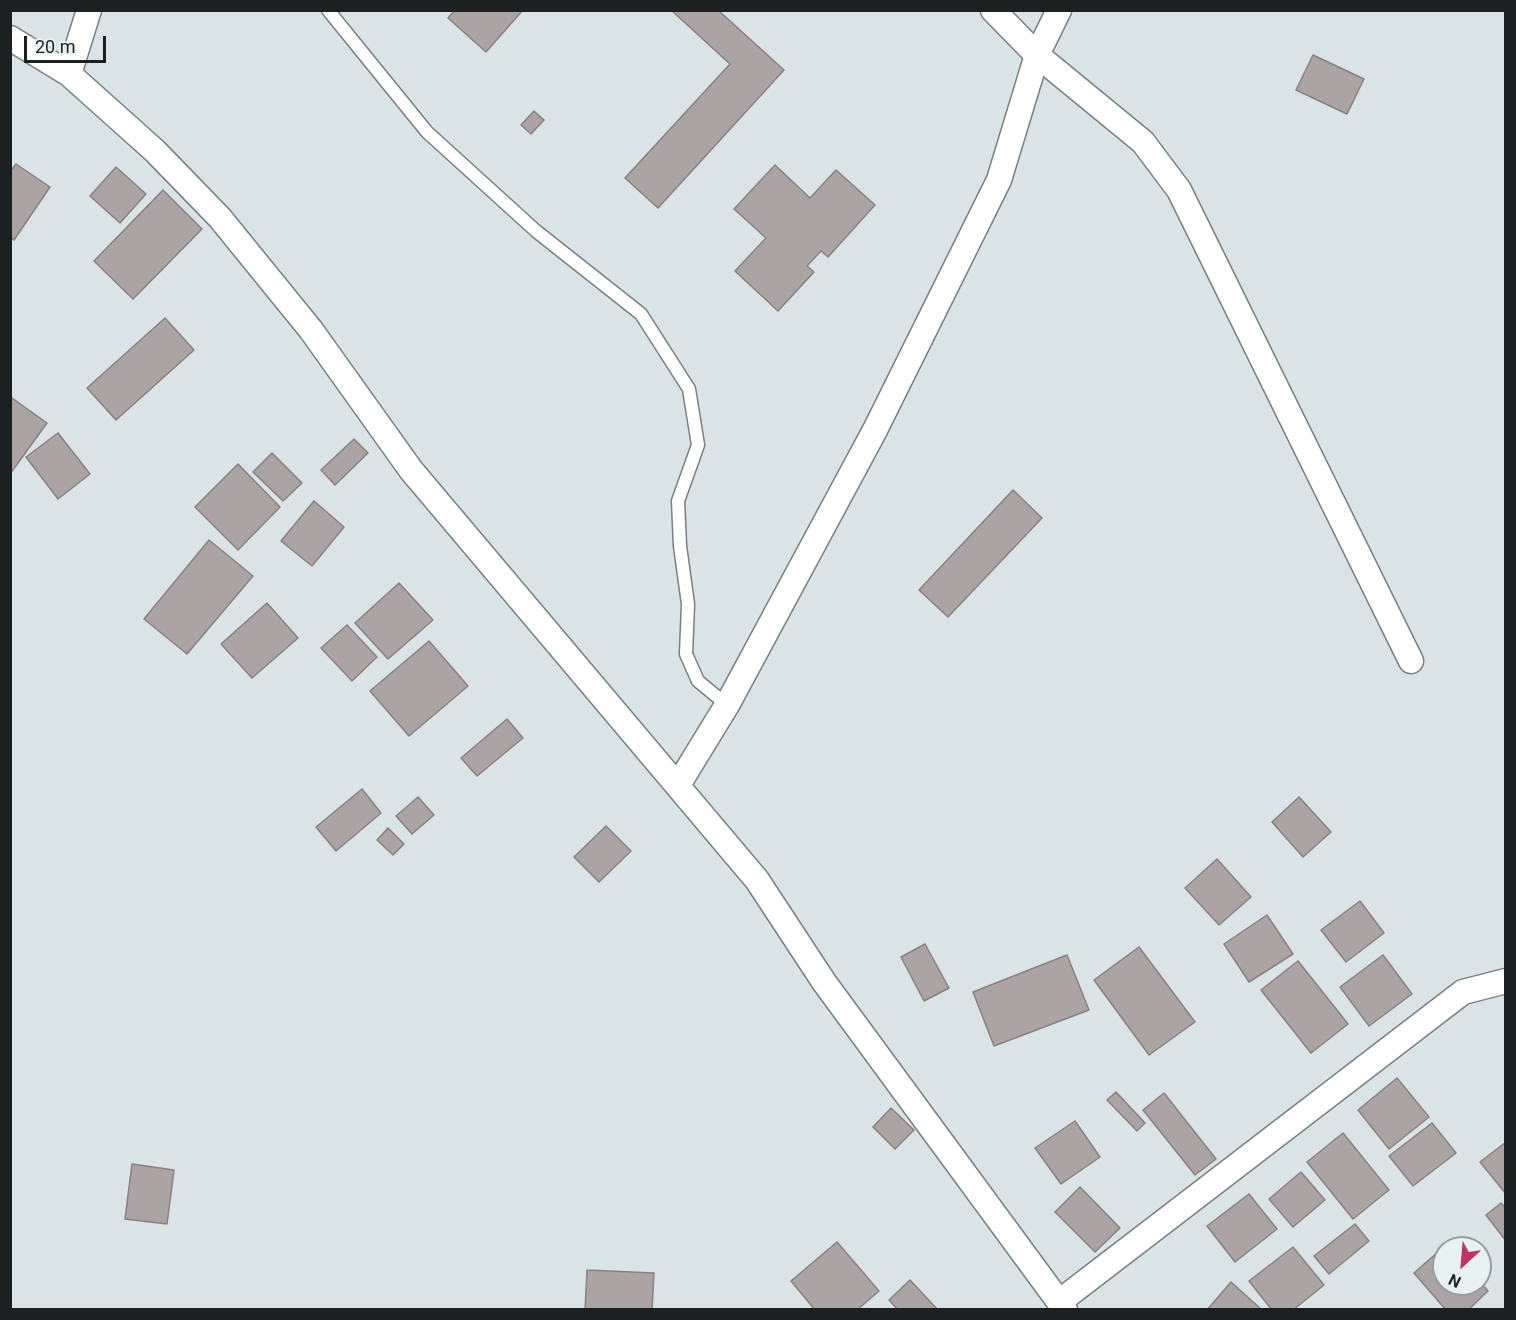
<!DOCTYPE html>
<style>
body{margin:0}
#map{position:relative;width:1516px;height:1320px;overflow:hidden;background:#dae3e5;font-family:Roboto,sans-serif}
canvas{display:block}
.frame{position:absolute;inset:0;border:12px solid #1c2020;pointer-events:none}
.north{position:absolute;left:1432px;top:1236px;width:60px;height:60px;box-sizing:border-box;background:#e7f1f2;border:2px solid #969d9e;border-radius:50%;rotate:206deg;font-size:16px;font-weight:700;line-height:24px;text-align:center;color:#1c2020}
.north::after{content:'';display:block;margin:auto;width:21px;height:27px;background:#c13364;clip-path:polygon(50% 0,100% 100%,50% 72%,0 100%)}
.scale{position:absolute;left:24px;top:36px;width:82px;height:27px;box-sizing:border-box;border:3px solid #1c2020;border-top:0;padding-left:8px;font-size:18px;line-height:21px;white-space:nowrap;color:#1c2020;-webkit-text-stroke:4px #e7f1f2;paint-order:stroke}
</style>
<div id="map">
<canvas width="1516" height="1320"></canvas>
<div class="frame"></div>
<div class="north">N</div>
<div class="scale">20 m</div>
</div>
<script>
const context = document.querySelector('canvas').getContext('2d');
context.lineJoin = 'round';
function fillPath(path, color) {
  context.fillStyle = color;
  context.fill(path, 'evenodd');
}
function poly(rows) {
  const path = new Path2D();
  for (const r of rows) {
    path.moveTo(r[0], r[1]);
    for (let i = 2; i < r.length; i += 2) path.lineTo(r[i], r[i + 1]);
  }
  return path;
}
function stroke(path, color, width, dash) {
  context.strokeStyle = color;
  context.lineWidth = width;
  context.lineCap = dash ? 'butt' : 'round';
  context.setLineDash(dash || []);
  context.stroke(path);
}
const building = poly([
 [455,10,523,10,486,52,448,18,455,10],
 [671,10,718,10,784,70,658,208,625,178,730,64,671,10],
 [1313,55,1364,79,1347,114,1296,90,1313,55],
 [534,111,544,120,531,134,521,125,534,111],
 [16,164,50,187,14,240,10,237,10,172,16,164],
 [775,165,810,198,836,170,875,205,828,257,821,251,807,266,814,272,778,311,735,271,766,238,734,209,775,165],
 [116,167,146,194,120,223,90,196,116,167],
 [163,190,202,229,133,299,94,261,163,190],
 [165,318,194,350,116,420,87,388,165,318],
 [12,398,47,423,10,474,10,400,12,398],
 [58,433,90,474,58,499,26,457,58,433],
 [354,439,368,453,335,485,321,470,354,439],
 [272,453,302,483,283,501,253,472,272,453],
 [238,464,280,507,238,550,195,507,238,464],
 [1013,490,1042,518,948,617,919,590,1013,490],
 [314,501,344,527,312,566,281,541,314,501],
 [209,540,253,576,187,654,144,619,209,540],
 [399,583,433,620,388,659,355,623,399,583],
 [267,603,298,638,252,678,221,644,267,603],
 [347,625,377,657,352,681,321,648,347,625],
 [429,641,468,686,409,736,370,691,429,641],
 [507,719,523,738,477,776,461,758,507,719],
 [362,789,381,813,336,851,316,827,362,789],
 [418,797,434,815,412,834,396,816,418,797],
 [1299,797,1331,832,1303,857,1272,822,1299,797],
 [606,826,631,851,599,882,574,857,606,826],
 [388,828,404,844,393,855,377,840,388,828],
 [1217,859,1251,897,1219,925,1185,888,1217,859],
 [1360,901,1384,933,1346,962,1321,930,1360,901],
 [1267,915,1293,954,1249,982,1224,944,1267,915],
 [925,944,949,988,924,1001,901,957,925,944],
 [1139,947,1195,1022,1149,1055,1094,980,1139,947],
 [1067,955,1089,1010,994,1046,973,992,1067,955],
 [1383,955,1412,994,1369,1026,1340,987,1383,955],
 [1298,961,1348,1024,1311,1053,1261,990,1298,961],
 [1397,1078,1429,1117,1389,1149,1358,1110,1397,1078],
 [1116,1092,1145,1123,1137,1131,1107,1100,1116,1092],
 [1164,1093,1216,1159,1195,1175,1143,1110,1164,1093],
 [891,1108,914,1130,895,1149,873,1127,891,1108],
 [1075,1121,1100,1157,1061,1184,1035,1148,1075,1121],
 [1432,1123,1456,1153,1413,1186,1389,1156,1432,1123],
 [1343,1133,1389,1190,1353,1219,1307,1162,1343,1133],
 [1506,1142,1506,1194,1480,1162,1506,1142],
 [132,1164,174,1170,167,1224,125,1219,132,1164],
 [1301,1172,1325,1200,1293,1227,1269,1199,1301,1172],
 [1080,1187,1120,1228,1095,1252,1055,1212,1080,1187],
 [1249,1194,1277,1229,1235,1262,1207,1226,1249,1194],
 [1501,1203,1506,1208,1506,1241,1486,1215,1501,1203],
 [1355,1224,1369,1241,1329,1274,1314,1256,1355,1224],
 [837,1242,879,1291,857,1310,815,1310,791,1281,837,1242],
 [1447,1244,1450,1248,1444,1248,1444,1284,1480,1284,1480,1282,1488,1291,1468,1310,1446,1310,1414,1273,1447,1244],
 [1293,1247,1324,1285,1293,1310,1272,1310,1249,1281,1293,1247],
 [587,1270,654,1273,652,1310,585,1310,587,1270],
 [910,1280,938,1310,898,1310,889,1300,910,1280],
 [1231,1282,1262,1310,1207,1310,1231,1282]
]);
fillPath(building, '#aca3a4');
stroke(building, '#898082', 1.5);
const lane = poly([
 [328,10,427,132,536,231,641,314,689,389,698,445,678,501,680,546,688,604,686,654,698,681,727,705]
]);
const street = poly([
 [993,10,1037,55,1143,142,1179,190,1411,661],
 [10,38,69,74,155,151,220,218,311,330,411,470,757,880,824,982,1065,1310],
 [69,74,89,10],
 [678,785,727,705,875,430,999,180,1037,55,1059,10],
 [1059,1302,1463,992,1506,981]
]);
stroke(lane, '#778082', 15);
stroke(street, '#778082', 27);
stroke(lane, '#fff', 12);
stroke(street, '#fff', 24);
</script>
